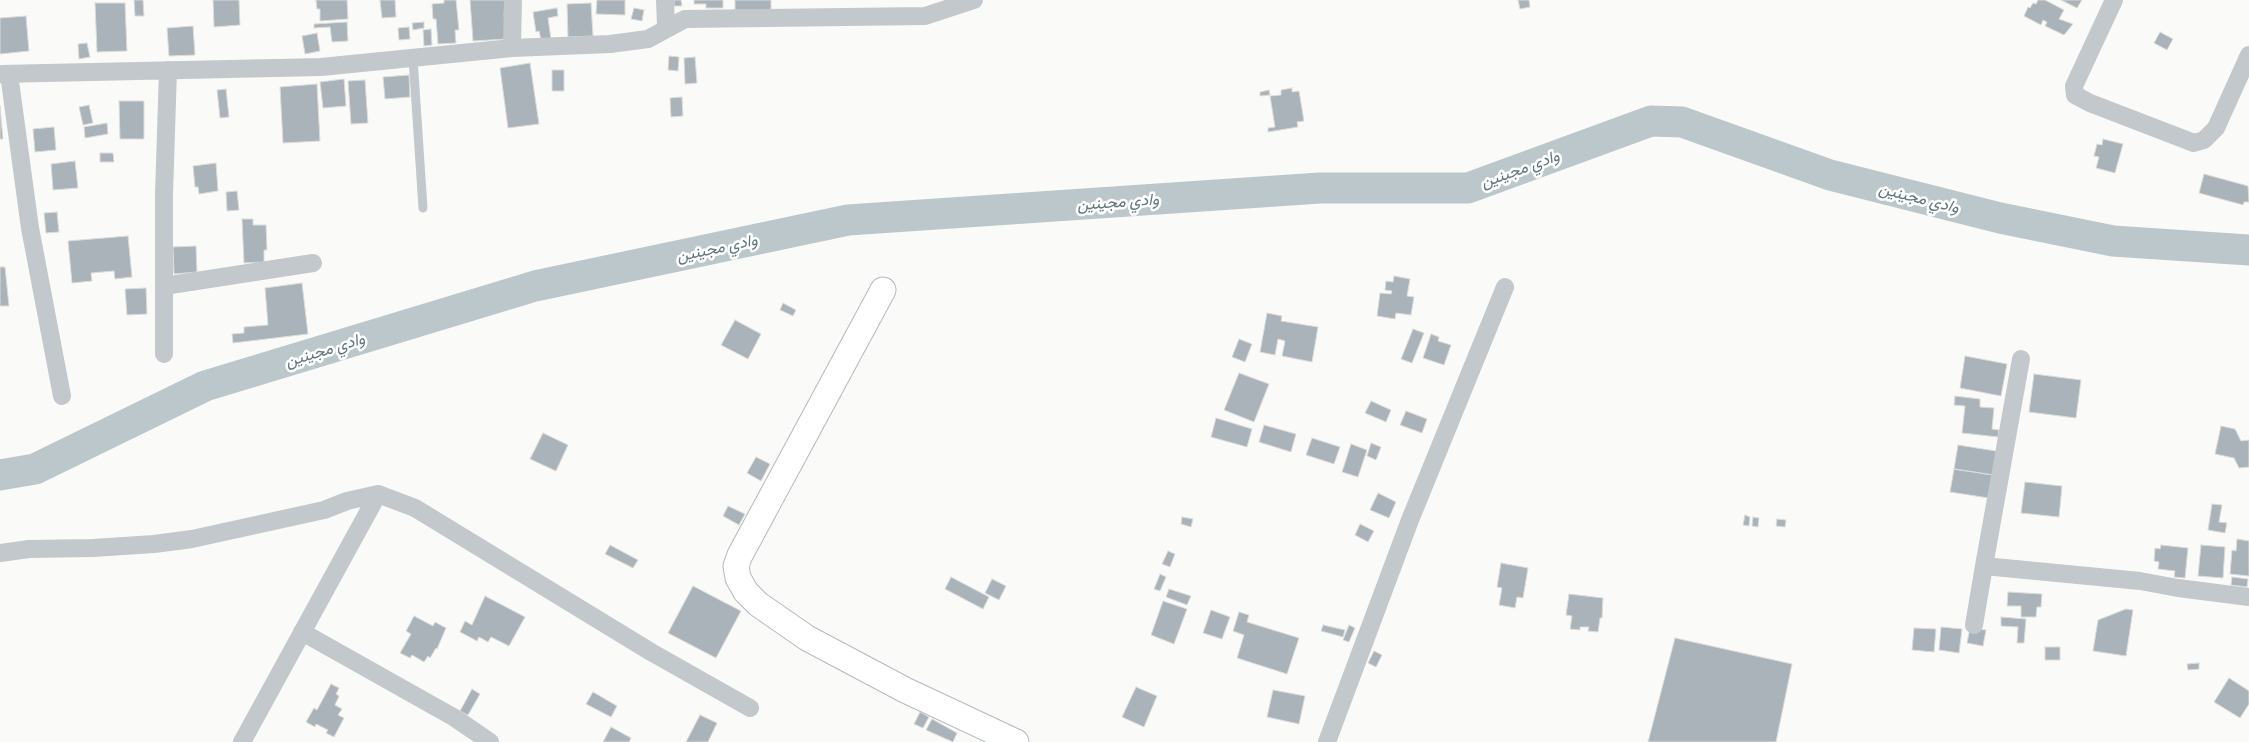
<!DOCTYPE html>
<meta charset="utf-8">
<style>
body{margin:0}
canvas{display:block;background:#fafaf8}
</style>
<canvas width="2249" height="742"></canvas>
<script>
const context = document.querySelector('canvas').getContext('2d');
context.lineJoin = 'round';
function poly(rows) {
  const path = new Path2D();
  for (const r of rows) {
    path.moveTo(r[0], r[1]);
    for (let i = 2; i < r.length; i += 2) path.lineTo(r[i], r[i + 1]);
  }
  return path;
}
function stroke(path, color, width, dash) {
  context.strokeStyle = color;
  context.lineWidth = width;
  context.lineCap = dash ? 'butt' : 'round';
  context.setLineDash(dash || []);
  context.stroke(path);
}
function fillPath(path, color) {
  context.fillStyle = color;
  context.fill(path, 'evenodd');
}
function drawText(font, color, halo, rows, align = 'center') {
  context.font = font + ' Lato,Vazirmatn,sans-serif';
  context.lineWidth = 5;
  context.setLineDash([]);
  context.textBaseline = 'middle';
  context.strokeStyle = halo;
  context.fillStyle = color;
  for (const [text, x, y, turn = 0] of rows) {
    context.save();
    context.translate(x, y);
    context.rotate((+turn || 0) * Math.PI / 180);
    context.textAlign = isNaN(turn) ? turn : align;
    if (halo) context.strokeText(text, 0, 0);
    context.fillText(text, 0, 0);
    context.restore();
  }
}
stroke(poly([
 [0,475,35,469,205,386,535,286,848,220,1320,188,1468,188,1651,121,1682,122,1830,175,2000,218,2113,241,2249,250]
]), '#bbc7cb', 31);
const building = poly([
 [134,0,143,0,144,16,135,16,134,0],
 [213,0,239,0,240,25,214,27,213,0],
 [316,0,347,0,348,19,320,21,320,9,317,9,316,0],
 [380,0,395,0,396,17,382,18,380,0],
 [444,0,456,0,459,30,455,30,456,43,438,44,436,19,433,19,432,4,444,3,444,0],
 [470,0,506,0,507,12,504,12,506,39,473,41,470,0],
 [597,0,625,0,625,15,596,14,597,0],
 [674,0,681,0,682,6,674,6,674,0],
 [694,0,723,0,723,8,706,8,706,4,694,4,694,0],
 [735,0,771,0,771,11,735,10,735,0],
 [1518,0,1529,0,1530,7,1520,9,1518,0],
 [2038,0,2045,0,2064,10,2059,19,2073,24,2064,35,2045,26,2047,22,2043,20,2041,25,2024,16,2028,7,2030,8,2033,3,2036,4,2038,0],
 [2061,0,2082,0,2077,8,2061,0],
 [95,3,125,3,127,51,97,52,95,3],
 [591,3,593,36,568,37,567,4,591,3],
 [557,8,558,16,548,18,551,39,541,40,539,31,536,32,533,12,557,8],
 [634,8,644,10,642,21,631,19,634,8],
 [26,16,29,51,0,54,0,18,26,16],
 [347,22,348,41,332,42,330,27,314,28,314,24,347,22],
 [424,22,424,28,413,30,412,23,424,22],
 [193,26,195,55,169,56,167,28,193,26],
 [409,27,410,39,399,40,398,28,409,27],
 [431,29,432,45,424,46,423,30,431,29],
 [2160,32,2173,39,2167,50,2154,43,2160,32],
 [317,33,320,51,305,54,302,36,317,33],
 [87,43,90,57,79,59,78,44,87,43],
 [669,56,679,57,678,71,668,70,669,56],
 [695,57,697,83,685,84,684,58,695,57],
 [530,63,539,124,508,128,500,68,530,63],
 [552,70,564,70,564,91,552,91,552,70],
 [409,75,410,97,385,99,383,77,409,75],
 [344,79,346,106,323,108,320,82,344,79],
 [365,80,368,123,351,124,348,81,365,80],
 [317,84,320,141,283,143,280,87,317,84],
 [1292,88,1292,92,1299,91,1304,121,1297,122,1298,127,1268,132,1268,128,1275,127,1270,96,1281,95,1281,90,1292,88],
 [226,89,229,117,220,118,217,90,226,89],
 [1269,90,1270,95,1260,96,1260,92,1269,90],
 [682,97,683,116,671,117,670,98,682,97],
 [119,101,144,101,144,139,120,139,119,101],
 [89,105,93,123,83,125,79,107,89,105],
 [0,106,3,139,0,139,0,106],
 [107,123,108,134,85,138,84,127,107,123],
 [54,127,56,150,35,152,33,129,54,127],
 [2103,139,2123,144,2115,173,2096,168,2099,157,2094,156,2097,144,2102,145,2103,139],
 [100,153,113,153,114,162,100,162,100,153],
 [75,161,78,188,53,190,51,164,75,161],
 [216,163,218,191,199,194,198,187,195,187,193,166,216,163],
 [2204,174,2248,186,2249,202,2244,202,2243,205,2199,193,2204,174],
 [237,191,239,210,227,211,226,192,237,191],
 [57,212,59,232,46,233,44,213,57,212],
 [242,219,253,219,253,225,266,225,267,250,264,250,264,262,244,263,242,219],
 [128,236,132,277,115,279,114,271,91,273,92,281,72,283,68,241,128,236],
 [196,246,197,272,174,274,173,247,196,246],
 [0,267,5,267,9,306,0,306,0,267],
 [1394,276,1410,279,1407,296,1414,297,1411,315,1396,313,1395,319,1377,316,1380,293,1391,294,1392,291,1385,290,1386,281,1393,282,1394,276],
 [302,283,308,334,233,343,232,334,244,333,244,327,268,325,265,288,302,283],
 [146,288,147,314,127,315,125,289,146,288],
 [783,303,796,310,793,316,780,310,783,303],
 [1267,313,1282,316,1281,321,1318,327,1312,362,1282,356,1285,341,1278,339,1275,355,1260,352,1267,313],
 [735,320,761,334,748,359,721,345,735,320],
 [1413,329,1424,333,1412,363,1401,359,1413,329],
 [1431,334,1439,337,1438,341,1451,345,1444,365,1423,358,1431,334],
 [1239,339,1252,344,1245,362,1232,357,1239,339],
 [1965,356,2007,364,2001,396,1960,388,1965,356],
 [1239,373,1269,384,1254,422,1224,410,1239,373],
 [2034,374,2081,380,2076,418,2029,412,2034,374],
 [1955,396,1980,399,1980,407,1994,408,1992,429,1999,430,1998,437,1962,433,1965,406,1954,405,1955,396],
 [1371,401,1391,410,1386,422,1365,413,1371,401],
 [1406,411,1427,419,1422,433,1400,425,1406,411],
 [1216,418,1252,429,1247,447,1211,437,1216,418],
 [1264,425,1296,434,1291,452,1259,442,1264,425],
 [2221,426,2235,429,2241,441,2249,440,2249,467,2239,468,2234,458,2215,454,2221,426],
 [543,433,568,445,556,471,530,459,543,433],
 [1312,438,1340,447,1334,464,1306,455,1312,438],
 [1371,443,1381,447,1376,460,1367,456,1371,443],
 [1351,444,1367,450,1358,477,1342,472,1351,444],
 [1958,445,2002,452,1993,475,1954,469,1958,445],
 [756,457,770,464,761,481,747,473,756,457],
 [1954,469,1993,475,1995,499,1950,492,1954,469],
 [2025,482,2062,486,2059,517,2021,513,2025,482],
 [1378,493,1396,502,1389,518,1370,510,1378,493],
 [2212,504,2222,505,2219,522,2227,523,2225,533,2208,530,2212,504],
 [728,506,745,514,739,525,723,516,728,506],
 [1745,515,1750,517,1749,526,1743,525,1745,515],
 [1182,517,1193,519,1191,527,1181,524,1182,517],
 [1753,517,1759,518,1758,527,1752,526,1753,517],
 [1777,519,1786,520,1785,527,1776,526,1777,519],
 [1360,524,1374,531,1368,542,1355,535,1360,524],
 [2237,539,2249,541,2249,576,2230,574,2232,550,2236,551,2237,539],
 [610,545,638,560,633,568,605,554,610,545],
 [2161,545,2188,548,2185,578,2174,577,2175,571,2158,569,2159,562,2154,561,2155,548,2160,549,2161,545],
 [2201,545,2225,547,2223,578,2198,576,2201,545],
 [1168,551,1175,554,1170,567,1162,564,1168,551],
 [1501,563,1528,568,1523,598,1517,597,1515,608,1499,605,1502,588,1497,587,1501,563],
 [1160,574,1166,577,1160,591,1154,589,1160,574],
 [951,577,989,597,983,609,945,589,951,577],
 [2232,577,2248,579,2247,587,2231,585,2232,577],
 [992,579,1006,586,999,600,985,593,992,579],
 [693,586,741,611,716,658,668,633,693,586],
 [1169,589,1191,596,1187,605,1166,597,1169,589],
 [2008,592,2042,594,2041,607,2037,607,2036,617,2021,617,2021,606,2007,606,2008,592],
 [1569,594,1603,598,1602,618,1600,618,1598,632,1588,631,1589,627,1580,627,1580,630,1570,629,1572,616,1566,615,1569,594],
 [485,596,525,617,509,646,491,637,488,642,479,637,477,641,460,632,465,621,472,625,485,596],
 [1163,601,1187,609,1174,644,1151,635,1163,601],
 [2126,609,2133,610,2126,656,2093,651,2098,620,2126,609],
 [1211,610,1230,617,1222,639,1203,633,1211,610],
 [1239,612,1249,615,1247,622,1299,638,1287,674,1237,658,1244,635,1233,631,1239,612],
 [414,616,433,626,435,622,446,628,437,649,436,648,430,658,428,656,424,662,412,655,410,658,400,653,411,634,406,631,414,616],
 [2001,617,2026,619,2024,643,2017,643,2018,627,2001,626,2001,617],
 [1323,625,1345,630,1343,637,1321,631,1323,625],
 [1349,625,1355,628,1349,642,1343,640,1349,625],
 [1941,627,1962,629,1959,653,1939,650,1941,627],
 [1914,628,1936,629,1934,652,1912,650,1914,628],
 [1970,628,1986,630,1983,646,1967,643,1970,628],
 [1675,638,1792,664,1776,742,1648,742,1675,638],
 [2045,647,2060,647,2060,660,2045,660,2045,647],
 [1374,651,1382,655,1376,667,1368,663,1374,651],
 [2199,663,2199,669,2188,670,2187,664,2199,663],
 [2229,678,2249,691,2249,704,2240,718,2214,702,2229,678],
 [331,684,339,688,336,694,339,696,335,705,342,709,338,715,344,718,334,737,326,733,328,730,316,724,315,727,306,722,314,708,317,710,331,684],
 [1136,687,1157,696,1144,727,1122,717,1136,687],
 [472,689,480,694,468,715,460,711,472,689],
 [1273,690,1305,696,1299,724,1267,717,1273,690],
 [593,692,617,706,611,717,586,704,593,692],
 [920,712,929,717,923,728,914,724,920,712],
 [700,715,717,723,708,742,686,742,700,715],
 [932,719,957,733,953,742,926,730,932,719],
 [611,727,631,738,629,742,603,742,611,727]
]);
fillPath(building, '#aab3b9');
stroke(building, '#dcdcda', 1);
const secondary = poly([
 [883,290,740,555,736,566,738,578,746,592,758,604,807,638,905,690,1016,742]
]);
stroke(secondary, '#b3babf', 27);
stroke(poly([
 [413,58,423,208]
]), '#c3c8cc', 9);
stroke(poly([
 [665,0,666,27],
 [2114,0,2074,86,2075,95,2090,103,2194,143,2204,140,2216,128,2249,55],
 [512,48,513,0],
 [0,74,321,67,512,48,610,44,648,39,685,19,925,16,974,0],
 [9,74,30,228,62,396],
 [164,286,313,263],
 [164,354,164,195,168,70],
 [2021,359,1984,566,2140,581,2178,588,2249,597],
 [0,553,29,549,93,548,154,544,192,539,324,510,347,501,378,494,415,508,651,652,750,708],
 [1974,625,1984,566],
 [302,632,455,718,490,742],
 [242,742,378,494],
 [1327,742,1410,520,1505,287]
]), '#c3c8cc', 18);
stroke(secondary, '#fff', 25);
drawText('italic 16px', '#60757c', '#fff', [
 ["وادي مجينين",1520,169,-20],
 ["وادي مجينين",1919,198,14],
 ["وادي مجينين",1118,202,-4],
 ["وادي مجينين",717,248,-12],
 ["وادي مجينين",325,350,-17]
]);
</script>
